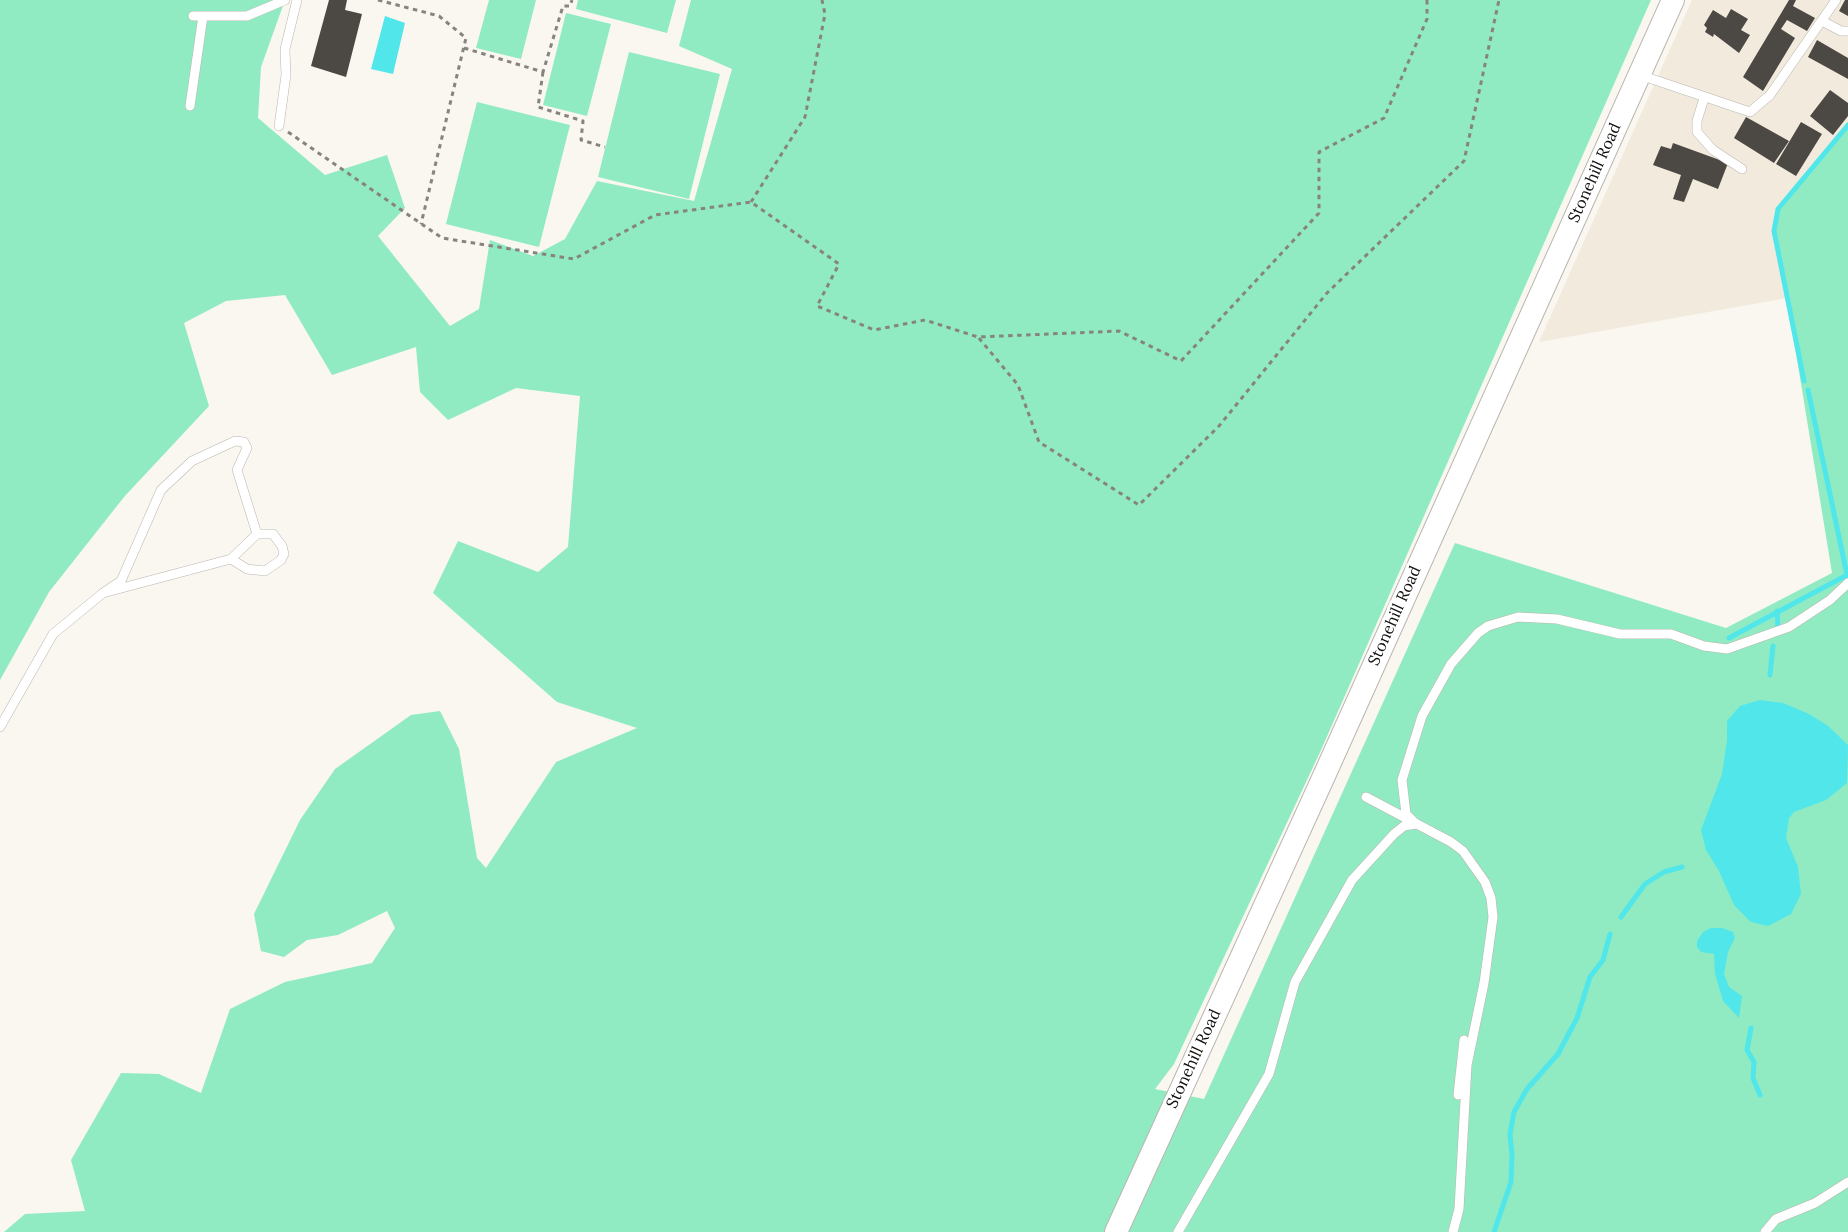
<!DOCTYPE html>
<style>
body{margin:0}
canvas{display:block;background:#faf6f0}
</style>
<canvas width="1848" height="1232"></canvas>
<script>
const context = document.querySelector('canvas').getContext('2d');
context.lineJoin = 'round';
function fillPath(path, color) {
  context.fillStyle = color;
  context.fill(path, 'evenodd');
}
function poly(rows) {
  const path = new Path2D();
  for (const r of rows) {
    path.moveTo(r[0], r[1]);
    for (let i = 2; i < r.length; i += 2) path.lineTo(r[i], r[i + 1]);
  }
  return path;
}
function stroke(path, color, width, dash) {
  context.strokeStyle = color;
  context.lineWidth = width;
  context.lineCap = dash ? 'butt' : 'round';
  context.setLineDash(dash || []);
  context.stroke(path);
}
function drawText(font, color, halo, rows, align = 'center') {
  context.font = font + ' Lora,serif';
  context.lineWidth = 6;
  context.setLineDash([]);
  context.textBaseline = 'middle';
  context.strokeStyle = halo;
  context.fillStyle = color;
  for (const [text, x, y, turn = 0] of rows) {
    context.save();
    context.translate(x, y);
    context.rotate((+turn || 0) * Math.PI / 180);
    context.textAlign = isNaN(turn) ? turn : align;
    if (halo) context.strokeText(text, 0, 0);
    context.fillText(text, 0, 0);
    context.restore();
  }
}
fillPath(poly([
 [1692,0,1848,0,1848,125,1778,209,1774,231,1787,298,1539,342]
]), '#f1eadd');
fillPath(poly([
 [0,0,285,0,261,67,258,118,325,175,387,155,405,208,378,236,450,326,479,309,490,240,533,256,565,239,597,181,694,201,732,69,679,46,691,0,1651,0,1321,750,1174,1064,1155,1089,1204,1099,1455,543,1726,628,1832,573,1787,298,1774,231,1778,209,1848,125,1848,1232,4,1232,25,1214,85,1211,71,1160,121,1073,159,1074,201,1093,230,1009,285,982,372,963,395,928,387,911,338,935,307,940,284,957,261,951,254,914,300,820,335,769,411,715,440,711,459,749,477,858,486,868,556,762,637,728,557,702,433,593,458,541,538,572,568,547,580,396,516,388,448,420,420,392,416,347,332,375,285,295,226,301,184,323,209,406,124,497,49,592,0,680],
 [489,0,536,0,521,59,476,48],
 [578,0,676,0,667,33,576,9],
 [566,13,611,24,587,116,543,105],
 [629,52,720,74,689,199,598,177],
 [477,102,570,125,539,247,446,224]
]), '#90ebc2');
fillPath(poly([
 [385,16,405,23,393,74,371,69],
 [1760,700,1783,703,1809,714,1827,725,1848,745,1847,783,1826,800,1794,812,1789,818,1786,838,1798,867,1801,894,1791,914,1768,926,1751,922,1734,905,1719,871,1706,850,1701,830,1722,774,1727,740,1727,721,1740,706],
 [1711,928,1722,928,1733,932,1735,938,1728,952,1724,974,1729,987,1742,996,1739,1018,1723,1001,1715,974,1714,954,1701,952,1697,947,1697,941,1703,932]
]), '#51e6ea');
stroke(poly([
 [1804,381,1774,231,1778,209,1848,125],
 [1777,611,1778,628],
 [1729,638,1847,575,1808,390],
 [1770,675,1773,646],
 [1621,917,1645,884,1664,872,1682,867],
 [1751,1028,1747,1050,1754,1062,1753,1078,1760,1095],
 [1494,1232,1511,1182,1512,1155,1510,1134,1514,1112,1527,1089,1558,1054,1577,1018,1590,977,1603,960,1610,934]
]), '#51e6ea', 5);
fillPath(poly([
 [329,0,347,0,345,10,362,14,346,77,311,66],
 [1789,0,1796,0,1793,6,1815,18,1807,31,1787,20,1781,29,1795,38,1763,91,1743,77],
 [1845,0,1848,0,1848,16,1839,11],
 [1731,9,1748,19,1741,30,1750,35,1739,53,1714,34,1713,37,1705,32,1707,28,1704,25,1713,10,1726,18],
 [1817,40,1848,58,1848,79,1808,57],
 [1830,90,1848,103,1848,116,1833,135,1810,116],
 [1746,117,1789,141,1774,163,1734,138],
 [1801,122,1822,134,1796,176,1776,164],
 [1673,143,1728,163,1718,189,1693,179,1684,202,1673,199,1681,175,1653,165,1661,146,1671,149]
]), '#4c4944');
const service = poly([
 [193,16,247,16,285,0],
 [1822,21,1841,31,1848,31],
 [1640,75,1750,112,1770,95,1836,0],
 [1704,98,1697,121,1697,132,1713,150,1742,169],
 [190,106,203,16],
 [279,126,286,75,285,49,297,0],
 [103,593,121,581,161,490,192,461,235,441,244,442,247,448,237,470,257,534,273,534,282,546,284,554,281,560,265,571,247,569,231,559,257,534],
 [0,727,53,634,103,593,231,559],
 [1366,797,1451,842,1463,851,1485,882,1491,898,1493,917,1484,983,1467,1065,1459,1209,1453,1232],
 [1416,824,1406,814,1402,780,1422,716,1451,664,1478,633,1488,626,1518,617,1557,619,1620,634,1671,634,1704,646,1727,649,1789,627,1830,600,1848,583],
 [1458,1095,1464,1040],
 [1178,1232,1269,1074,1295,982,1352,880,1394,834,1404,826,1416,824],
 [1765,1232,1776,1219,1815,1203,1848,1182]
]);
const tertiary = poly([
 [1116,1232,1324,776,1673,0]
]);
stroke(service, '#bab6b0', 10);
stroke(tertiary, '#bab6b0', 24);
stroke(poly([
 [378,0,439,16,466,38,421,224],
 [1427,0,1427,19,1384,118,1319,152,1319,213,1181,361,1119,331,978,337,1018,385,1039,442,1139,505,1219,426,1327,293,1464,161,1499,0],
 [464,48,543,72,563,6,570,6,572,0],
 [543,72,538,107,583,121,581,140,605,147],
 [288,132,442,238,574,259,655,215,751,202,839,264,817,306,874,330,925,320,978,337],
 [751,202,805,117,825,14,822,0]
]), '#878480', 3, [4.5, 4.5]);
stroke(service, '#fff', 9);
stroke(tertiary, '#fff', 22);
drawText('16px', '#110f0d', '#fff', [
 ["Stonehill Road",1595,173,-66],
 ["Stonehill Road",1395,616,-66],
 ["Stonehill Road",1194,1059,-65]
]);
</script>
